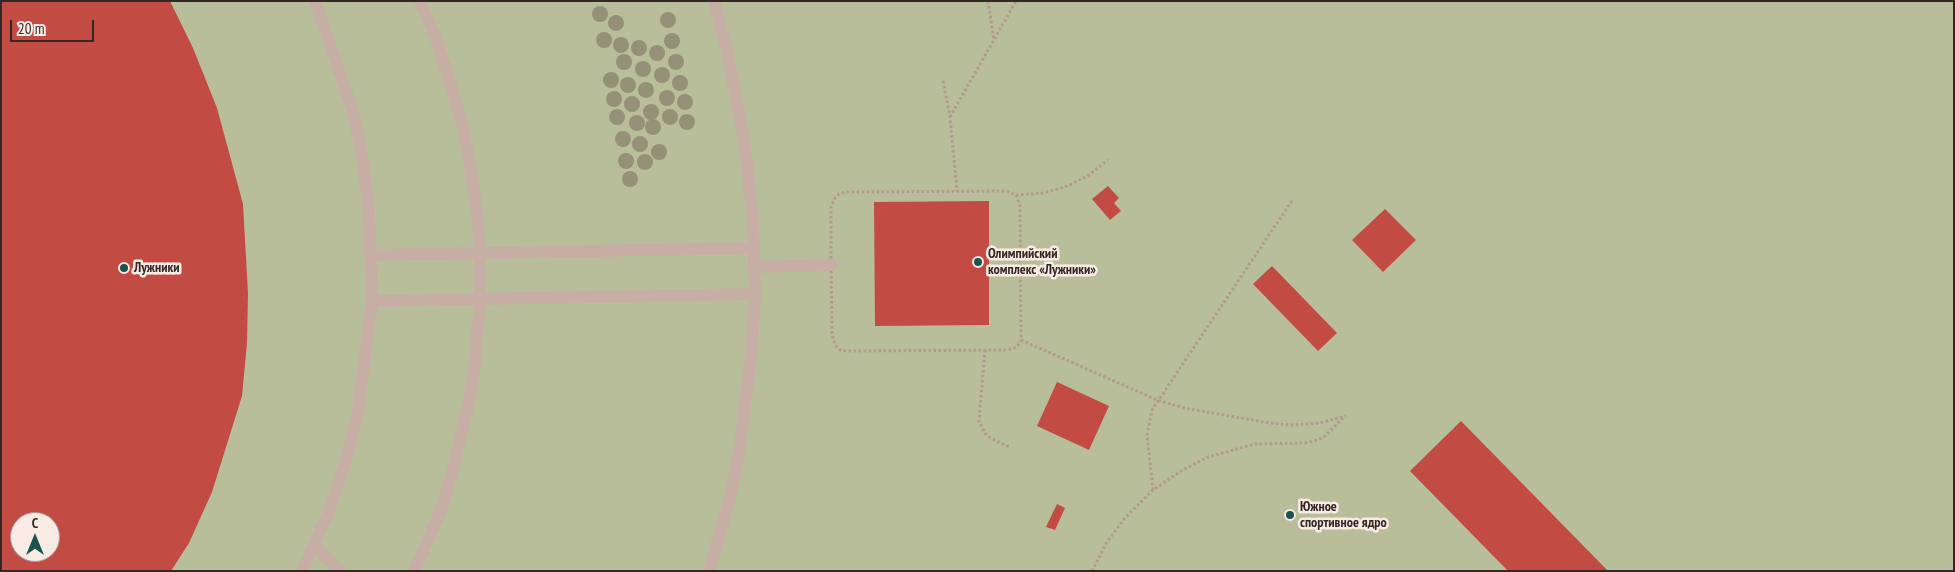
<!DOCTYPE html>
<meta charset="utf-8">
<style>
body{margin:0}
#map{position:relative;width:1955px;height:572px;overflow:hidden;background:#f0e0d8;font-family:"PT Sans Narrow",sans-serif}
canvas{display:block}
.frame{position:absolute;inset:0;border:2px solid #332826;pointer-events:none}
.north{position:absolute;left:10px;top:512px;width:50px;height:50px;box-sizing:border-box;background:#f8ebe4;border:1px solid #a99d98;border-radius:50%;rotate:0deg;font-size:14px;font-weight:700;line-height:20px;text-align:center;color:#332826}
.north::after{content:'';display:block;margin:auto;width:18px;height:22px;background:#1d534d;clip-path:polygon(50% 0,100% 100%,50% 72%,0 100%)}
.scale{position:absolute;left:10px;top:20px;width:84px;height:22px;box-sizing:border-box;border:2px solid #332826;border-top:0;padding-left:6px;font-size:15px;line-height:18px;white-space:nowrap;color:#332826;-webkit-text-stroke:4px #f8ebe4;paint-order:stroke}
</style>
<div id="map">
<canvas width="1955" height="572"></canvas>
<div class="frame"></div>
<div class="north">С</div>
<div class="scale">20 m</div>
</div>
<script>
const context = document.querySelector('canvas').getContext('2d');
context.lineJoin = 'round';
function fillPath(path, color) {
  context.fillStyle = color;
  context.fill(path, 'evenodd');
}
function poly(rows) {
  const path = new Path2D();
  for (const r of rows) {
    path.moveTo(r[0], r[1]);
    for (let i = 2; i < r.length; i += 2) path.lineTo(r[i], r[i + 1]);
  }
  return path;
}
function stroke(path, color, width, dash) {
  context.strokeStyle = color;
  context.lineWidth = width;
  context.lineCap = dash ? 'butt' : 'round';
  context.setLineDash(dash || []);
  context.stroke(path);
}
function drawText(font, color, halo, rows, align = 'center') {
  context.font = font + ' "PT Sans Narrow",sans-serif';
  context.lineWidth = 5;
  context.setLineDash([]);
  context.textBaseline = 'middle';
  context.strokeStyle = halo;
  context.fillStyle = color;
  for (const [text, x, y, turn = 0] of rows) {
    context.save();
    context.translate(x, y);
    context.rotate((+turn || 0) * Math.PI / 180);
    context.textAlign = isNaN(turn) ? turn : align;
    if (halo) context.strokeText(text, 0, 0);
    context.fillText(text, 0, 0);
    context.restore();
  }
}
fillPath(poly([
 [1,1,1954,1,1954,571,1,571],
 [20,522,50,522,50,552,20,552]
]), '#b8be99');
fillPath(poly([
 [1,1,170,1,193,48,217,108,243,204,248,293,247,343,242,396,212,492,189,543,171,571,1,571],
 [20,522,50,522,50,552,20,552],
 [1108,186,1119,198,1114,203,1121,211,1110,220,1092,199],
 [989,201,989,325,875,326,874,202],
 [1385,209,1416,240,1383,272,1352,240],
 [1272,266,1337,333,1318,351,1253,284],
 [1057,382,1109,406,1089,450,1037,426],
 [1461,421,1608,571,1508,571,1410,471],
 [1057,504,1065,508,1055,530,1046,527]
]), '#c24c44');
stroke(poly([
 [988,1,994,40],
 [943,81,950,117,957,191],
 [950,117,1016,1],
 [1007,191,1016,195,1020,206,1021,340,1017,347,1008,350,847,351,840,350,836,346,832,335,831,265,831,207,835,198,839,194,846,192,1007,191],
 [1016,195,1043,193,1068,186,1089,175,1108,160],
 [1021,340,1157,400,1184,408,1270,423,1291,425,1319,423,1346,416],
 [985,350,979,422,987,436,1011,448],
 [1153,490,1147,435,1152,410,1293,199],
 [1092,571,1107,542,1125,518,1153,490,1181,471,1208,457,1255,444,1305,443,1318,440,1324,437,1345,416]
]), '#b3988f', 3, [2.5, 2.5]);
stroke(poly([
 [372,255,754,248],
 [755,267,831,265],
 [372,301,755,294],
 [315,546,340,571],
 [302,571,327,516,345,463,357,417,372,301,369,211,360,142,352,109,315,1],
 [414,571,440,513,452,474,469,401,474,371,480,299,480,253,477,212,470,165,462,123,448,76,435,35,420,1],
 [709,571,730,498,740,447,752,347,755,294,753,220,744,139,727,51,714,1]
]), '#c7aea5', 12);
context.fillStyle = '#949178';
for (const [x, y] of [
 [600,14],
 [668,20],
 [616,23],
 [604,40],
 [672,41],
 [621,45],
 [639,48],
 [657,53],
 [624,62],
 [676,62],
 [643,69],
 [662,75],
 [611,80],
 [680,83],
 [628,85],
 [646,90],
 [667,98],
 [614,99],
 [685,102],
 [632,104],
 [651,112],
 [617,117],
 [670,117],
 [687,122],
 [637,123],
 [653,127],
 [623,139],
 [640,144],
 [659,152],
 [626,161],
 [645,162],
 [630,179]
]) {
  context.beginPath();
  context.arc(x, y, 8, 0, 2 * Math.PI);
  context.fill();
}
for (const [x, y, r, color] of [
 [978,262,5,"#1d534d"],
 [124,268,5,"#1d534d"],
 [1290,515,5,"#1d534d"]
]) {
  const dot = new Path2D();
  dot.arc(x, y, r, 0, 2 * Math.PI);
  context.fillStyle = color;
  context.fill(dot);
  stroke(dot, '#f8ebe4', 2);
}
drawText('bold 14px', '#332826', '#f8ebe4', [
 ["Олимпийский",988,254],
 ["комплекс «Лужники»",988,270],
 ["Лужники",134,268],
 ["Южное",1300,507],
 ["спортивное ядро",1300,523]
], 'left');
</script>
